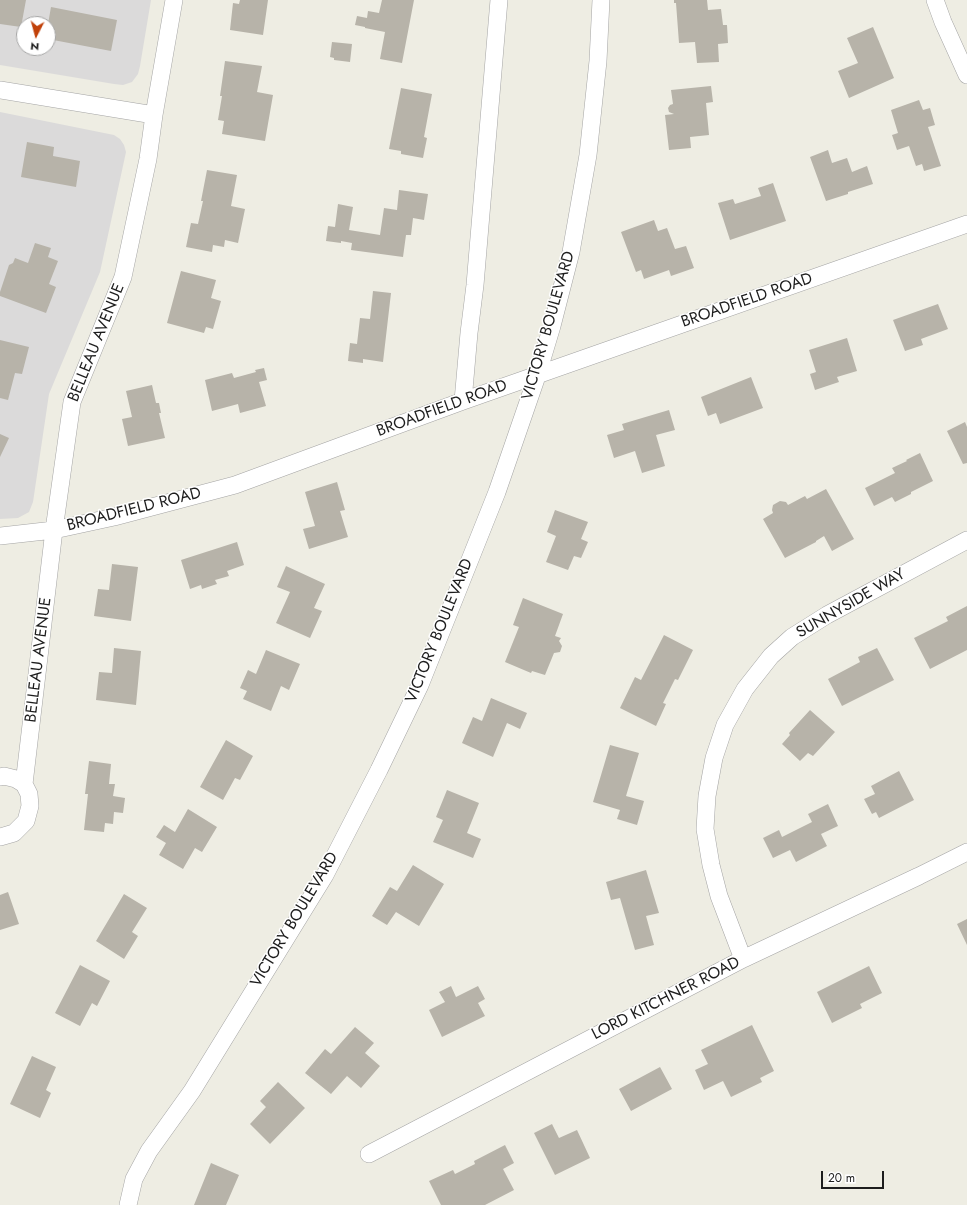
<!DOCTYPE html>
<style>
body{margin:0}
#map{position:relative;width:967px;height:1205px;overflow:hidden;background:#eeede3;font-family:Jost,sans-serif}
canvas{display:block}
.north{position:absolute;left:16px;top:16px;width:40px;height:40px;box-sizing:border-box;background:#fff;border:1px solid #a5a5a5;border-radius:50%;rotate:186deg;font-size:11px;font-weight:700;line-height:16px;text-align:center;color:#1d1d1d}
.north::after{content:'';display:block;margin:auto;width:14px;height:18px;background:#c14109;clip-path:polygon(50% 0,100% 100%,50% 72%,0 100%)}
.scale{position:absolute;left:821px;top:1171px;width:63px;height:18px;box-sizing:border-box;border:2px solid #1d1d1d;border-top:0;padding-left:5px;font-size:12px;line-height:14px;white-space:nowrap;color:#1d1d1d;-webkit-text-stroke:3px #fff;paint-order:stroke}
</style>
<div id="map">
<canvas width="967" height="1205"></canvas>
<div class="north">N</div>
<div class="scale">20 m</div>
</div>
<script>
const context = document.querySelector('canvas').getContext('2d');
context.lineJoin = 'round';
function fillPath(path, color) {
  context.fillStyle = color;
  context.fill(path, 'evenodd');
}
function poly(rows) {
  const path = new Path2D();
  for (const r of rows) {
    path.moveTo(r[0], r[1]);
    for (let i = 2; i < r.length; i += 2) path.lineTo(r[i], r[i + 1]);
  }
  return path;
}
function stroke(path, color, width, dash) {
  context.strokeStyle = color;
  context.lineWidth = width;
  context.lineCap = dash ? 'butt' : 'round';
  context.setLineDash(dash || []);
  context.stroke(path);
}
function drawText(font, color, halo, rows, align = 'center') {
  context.font = font + ' Jost,sans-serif';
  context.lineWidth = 3;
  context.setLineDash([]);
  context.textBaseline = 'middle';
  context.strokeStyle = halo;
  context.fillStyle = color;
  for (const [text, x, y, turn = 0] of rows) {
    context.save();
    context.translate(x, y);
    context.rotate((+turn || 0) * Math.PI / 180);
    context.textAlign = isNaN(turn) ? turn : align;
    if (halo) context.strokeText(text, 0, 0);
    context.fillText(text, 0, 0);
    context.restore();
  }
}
fillPath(poly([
 [0,0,151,0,140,66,138,74,132,82,123,85,114,84,0,65],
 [24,24,48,24,48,48,24,48],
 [0,112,114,135,120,139,124,145,126,152,100,272,49,394,33,502,29,512,18,518,0,519]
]), '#dbdada');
fillPath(poly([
 [0,0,26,0,21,27,0,24],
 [240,0,268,0,263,35,230,30,233,3,239,4],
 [382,0,414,0,402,63,380,59,385,32,365,28,365,27,355,25,357,16,367,18,368,11,379,13],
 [674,0,707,0,708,10,721,9,723,25,727,25,728,43,718,44,719,62,697,63,695,42,679,43,676,3,674,3],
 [51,7,117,20,111,51,48,39,48,24],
 [873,27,894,78,849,98,838,71,858,63,847,38],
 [332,42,352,44,350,62,334,60,334,58,330,57],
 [225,61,262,66,257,92,273,95,265,141,222,134,224,121,218,120,222,96,220,96],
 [711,86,713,102,706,103,709,135,690,137,691,148,669,150,665,115,674,114,669,112,668,108,670,105,673,104,671,90],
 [401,88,432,94,424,137,427,138,423,158,401,154,401,151,389,149],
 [919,100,923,110,930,108,935,125,928,127,941,166,924,171,922,164,916,166,909,146,897,150,892,135,898,133,891,110],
 [27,142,54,147,53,156,80,161,76,187,21,177],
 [828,150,832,163,847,158,852,172,867,166,873,184,848,192,848,194,826,201,810,157],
 [207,170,237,175,231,206,245,209,238,243,225,240,224,247,213,245,212,252,186,247,191,223,198,224,203,201,201,201],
 [773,183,786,221,730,240,718,203,733,199,735,204,761,196,758,188],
 [399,190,428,194,424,220,413,218,411,235,406,235,403,257,351,250,352,243,341,241,341,243,326,241,328,226,335,227,338,204,353,207,349,230,380,235,384,208,397,210],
 [654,220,658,231,667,228,675,249,686,246,694,268,671,276,669,270,644,279,641,270,636,272,621,232],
 [35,243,51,248,48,257,58,261,49,284,56,287,46,313,0,296,0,292,9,265,13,263,15,258,28,263],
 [181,271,216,280,211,298,221,301,213,329,206,327,204,333,167,323],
 [373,291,391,293,383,362,363,359,363,363,348,361,350,343,357,344,360,318,370,319],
 [938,304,948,329,921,339,923,345,905,351,893,320],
 [847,338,857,371,837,377,839,382,815,390,810,374,816,372,809,350],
 [0,340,29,347,22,374,15,373,8,400,0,398],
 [264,368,267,380,259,382,266,406,240,413,238,404,212,411,205,380,232,373,234,378,256,372,255,370],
 [751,377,763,408,720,424,716,413,708,416,701,397],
 [152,385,156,403,159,403,161,413,159,413,165,438,128,446,122,419,132,417,126,391],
 [669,410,675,430,656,435,665,466,642,473,635,451,614,458,607,435,624,430,622,424],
 [965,422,967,427,967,463,963,464,947,431],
 [0,434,9,438,0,457],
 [920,453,933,481,911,492,911,494,895,502,892,497,874,506,865,488,895,473,892,468,907,461,906,460],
 [337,482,345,510,340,511,348,537,309,549,303,529,315,526,305,492],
 [826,489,854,539,832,551,824,536,816,541,816,542,785,558,763,519,773,513,772,510,773,505,780,501,786,502,788,505,805,496,807,499],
 [555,510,588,522,581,539,588,542,581,558,574,556,568,570,546,562,556,536,547,532],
 [237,542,244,565,227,571,229,576,215,580,217,584,202,589,201,585,190,589,181,560],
 [112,564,138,567,131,621,94,616,98,589,109,590],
 [286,566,325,584,314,608,322,611,310,638,276,623,290,592,277,587],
 [523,598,563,614,555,636,561,638,559,641,562,646,560,652,554,653,545,675,532,671,531,673,505,662,519,627,513,625],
 [967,606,967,650,930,669,914,638,948,621,946,617],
 [664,635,693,650,678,680,675,679,663,703,666,704,656,726,620,708,635,677,641,680],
 [114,648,141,651,136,705,96,700,99,672,112,673],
 [877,648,894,680,842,706,828,679,860,662,858,657],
 [266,650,300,664,289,690,281,686,271,711,243,699,247,691,240,688,248,670,256,674],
 [491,698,527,713,520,729,507,723,493,757,462,743,473,717,482,721],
 [810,710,835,732,813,756,808,753,800,761,782,744,790,735,789,733],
 [226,740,253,756,240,780,235,778,223,800,200,787],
 [610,745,639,753,626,796,644,801,637,825,617,819,620,810,593,802],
 [89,761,111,764,109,784,115,784,113,796,125,798,123,813,114,812,113,824,105,823,104,832,84,830,88,794,85,794],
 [899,771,914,800,879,818,876,812,872,814,864,799,875,794,871,786],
 [447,790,479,803,467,833,481,839,473,858,433,842,443,820,436,817],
 [828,804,838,826,821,834,827,846,796,862,790,850,773,858,763,838,779,830,782,837,812,822,808,814],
 [188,809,217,827,202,852,195,848,183,869,159,855,166,843,156,837,164,825,175,832],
 [413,865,444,884,419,926,396,912,387,925,372,916,390,887,397,891],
 [646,870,659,913,646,916,654,945,635,950,620,898,611,900,606,882],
 [8,892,19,924,0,930,0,895],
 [124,894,147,908,132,932,138,936,124,959,96,941],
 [967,919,967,945,957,924],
 [80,965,110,981,97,1006,92,1003,80,1026,55,1013],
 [869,966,882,993,860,1004,862,1008,832,1023,817,992],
 [451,986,456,997,478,986,485,999,478,1003,485,1016,442,1037,429,1010,445,1002,439,992],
 [752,1025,774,1071,760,1078,762,1082,731,1097,723,1081,704,1090,695,1070,708,1064,701,1050],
 [355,1027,374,1043,365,1053,380,1066,361,1088,347,1076,331,1094,305,1073,325,1049,331,1054],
 [32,1056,56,1067,46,1090,51,1093,40,1118,10,1104],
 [660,1067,672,1089,631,1111,619,1089],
 [278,1082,305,1108,270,1144,250,1124,266,1107,260,1101],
 [552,1124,559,1138,577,1130,590,1158,555,1175,534,1133],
 [505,1145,514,1163,503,1169,514,1190,485,1205,441,1205,429,1181,453,1170,455,1174,475,1164,474,1161],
 [211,1163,239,1175,226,1205,194,1205]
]), '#b7b3a9');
const street = poly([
 [935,0,943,22,967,75],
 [0,90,154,115],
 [463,401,469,333,475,285,499,0],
 [0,536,54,530,114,517,235,485,463,401,967,224],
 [0,777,4,776,16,779,24,784,29,794,30,806,26,821,14,833,0,837],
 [24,784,54,530,72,402,123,277,148,159,154,115,174,0],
 [743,959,719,896,711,865,705,829,707,796,714,758,725,725,745,689,771,656,792,637,827,615,967,540],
 [369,1154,743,959,919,876,967,852],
 [128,1205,134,1179,149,1151,192,1091,325,875,379,770,420,685,497,492,537,376,552,326,571,252,588,155,598,61,601,0]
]);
stroke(street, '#a4a4a4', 18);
stroke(street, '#fff', 17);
drawText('16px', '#1d1d1d', '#fff', [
 ["BROADFIELD ROAD",747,301,-19],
 ["VICTORY BOULEVARD",549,326,-74],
 ["BELLEAU AVENUE",97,343,-68],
 ["BROADFIELD ROAD",442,409,-20],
 ["BROADFIELD ROAD",134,510,-14],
 ["SUNNYSIDE WAY",851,604,-30],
 ["VICTORY BOULEVARD",440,631,-68],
 ["BELLEAU AVENUE",39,660,-83],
 ["VICTORY BOULEVARD",295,920,-59],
 ["LORD KITCHNER ROAD",666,999,-27]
]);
</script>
